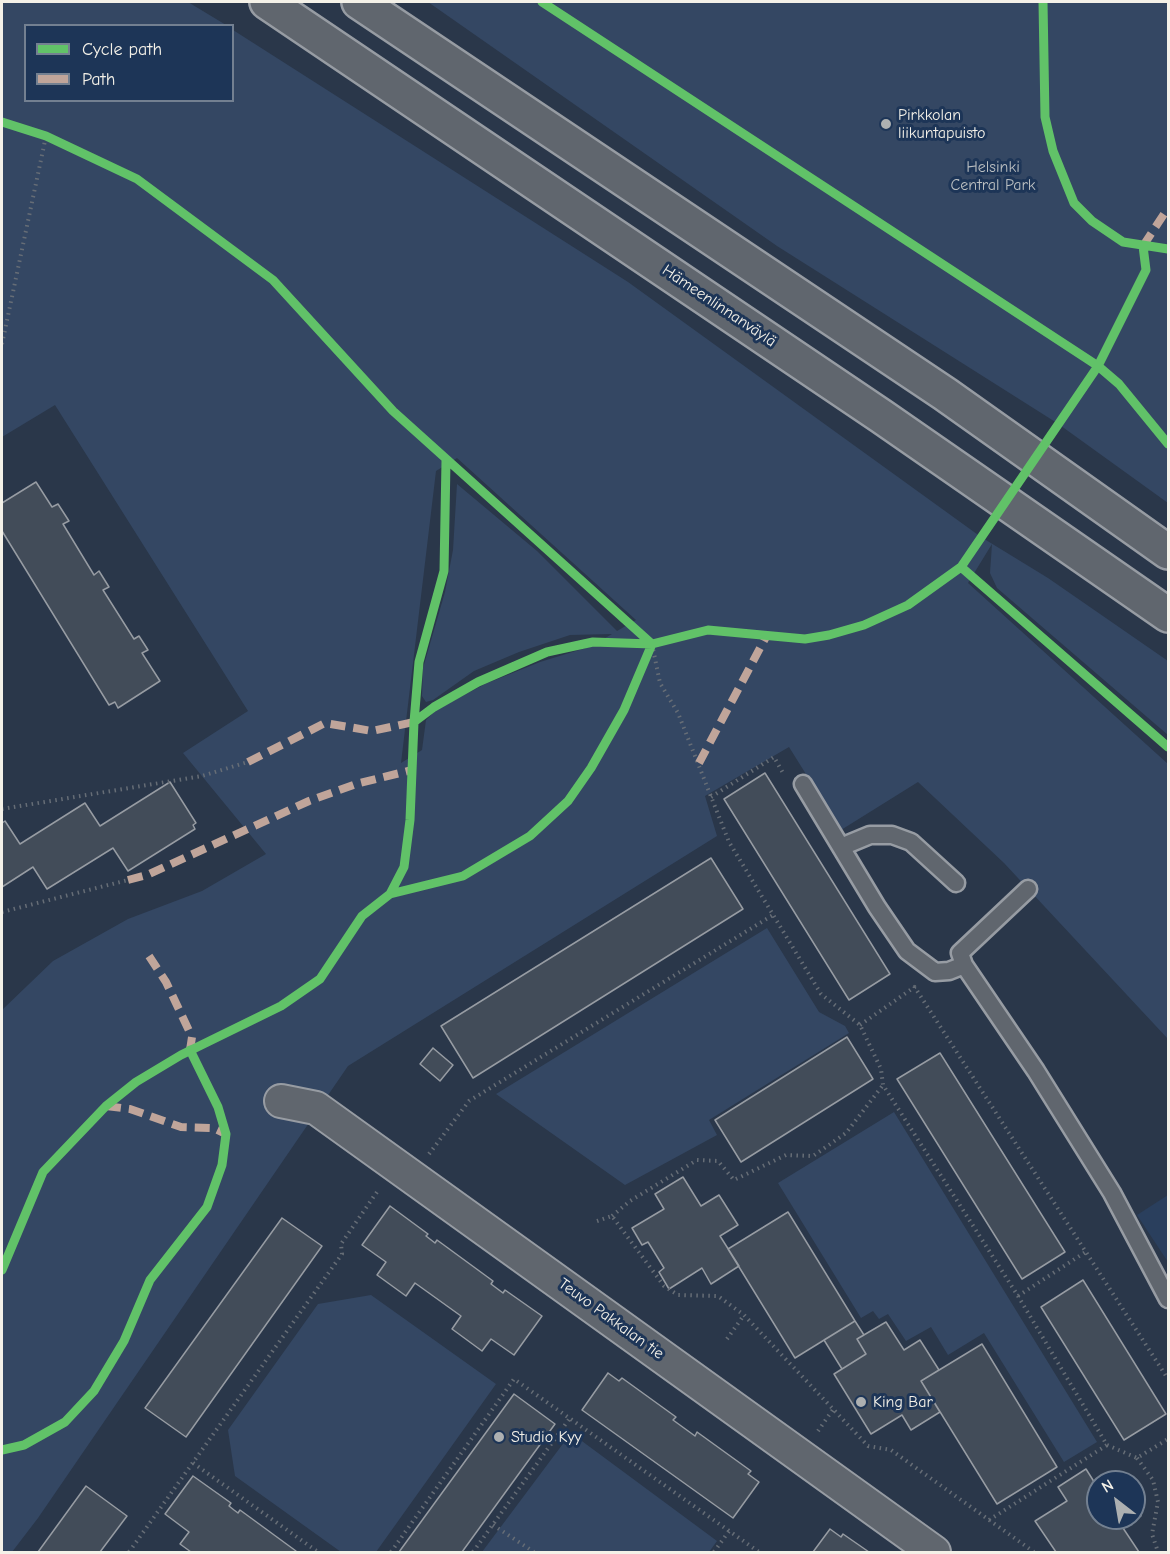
<!DOCTYPE html>
<meta charset="utf-8">
<style>
body{margin:0}
#map{position:relative;width:1170px;height:1554px;overflow:hidden;background:#2a374a;font-family:"Comic Neue",sans-serif}
canvas{display:block}
.frame{position:absolute;inset:0;border:3px solid #f4f1e8;pointer-events:none}
.legend{position:absolute;left:24px;top:24px;width:210px;height:78px;box-sizing:border-box;background:#1d3557;border:2px solid #738091;margin:0;padding:8px 10px;list-style:none;font-size:18px;color:#f4f1e8}
.legend li{display:flex;align-items:center;gap:12px;height:30px}
.legend b{width:30px;border:2px solid #738091}
.north{position:absolute;left:1086px;top:1470px;width:60px;height:60px;box-sizing:border-box;background:#1d3557;border:2px solid #738091;border-radius:50%;rotate:329deg;font-size:16px;font-weight:700;line-height:24px;text-align:center;color:#f4f1e8}
.north::after{content:'';display:block;margin:auto;width:21px;height:27px;background:#adb0b1;clip-path:polygon(50% 0,100% 100%,50% 72%,0 100%)}
</style>
<div id="map">
<canvas width="1170" height="1554"></canvas>
<div class="frame"></div>
<ul class="legend">
<li><b style="height:8px;background:#61c268"></b>Cycle path</li>
<li><b style="height:8px;background:#c0a59a"></b>Path</li>
</ul>
<div class="north">N</div>
</div>
<script>
const context = document.querySelector('canvas').getContext('2d');
context.lineJoin = 'round';
function fillPath(path, color) {
  context.fillStyle = color;
  context.fill(path, 'evenodd');
}
function poly(rows) {
  const path = new Path2D();
  for (const r of rows) {
    path.moveTo(r[0], r[1]);
    for (let i = 2; i < r.length; i += 2) path.lineTo(r[i], r[i + 1]);
  }
  return path;
}
function stroke(path, color, width, dash) {
  context.strokeStyle = color;
  context.lineWidth = width;
  context.lineCap = dash ? 'butt' : 'round';
  context.setLineDash(dash || []);
  context.stroke(path);
}
function drawText(font, color, halo, rows, align = 'center') {
  context.font = font + ' "Comic Neue",sans-serif';
  context.lineWidth = 6;
  context.setLineDash([]);
  context.textBaseline = 'middle';
  context.strokeStyle = halo;
  context.fillStyle = color;
  for (const [text, x, y, turn = 0] of rows) {
    context.save();
    context.translate(x, y);
    context.rotate((+turn || 0) * Math.PI / 180);
    context.textAlign = isNaN(turn) ? turn : align;
    if (halo) context.strokeText(text, 0, 0);
    context.fillText(text, 0, 0);
    context.restore();
  }
}
fillPath(poly([
 [1168,1195,1168,1262,1137,1215]
]), '#2a3f5d');
fillPath(poly([
 [2,2,188,2,226,25,26,26,26,100,232,100,233,30,628,282,981,537,1048,578,1168,661,1168,735,997,588,990,573,992,544,968,583,1168,764,1168,1039,1004,863,918,782,841,830,789,747,705,796,717,836,348,1066,38,1518,12,1552,2,1552,2,1010,53,961,128,919,202,891,266,854,183,753,248,711,55,405,2,437],
 [457,458,636,620,617,631,537,551,457,484,453,550,445,592,423,668,422,696,426,702,433,700,474,671,519,652,570,635,612,634,592,646,540,662,485,684,436,710,426,720,422,750,401,763,436,471],
 [428,2,1168,2,1168,503,1057,423,777,246],
 [767,928,819,1012,845,1026,849,1033,709,1120,717,1135,625,1185,496,1094],
 [894,1112,1097,1442,1064,1462,984,1333,948,1355,931,1327,906,1341,888,1314,879,1319,873,1311,861,1318,778,1183],
 [371,1295,496,1384,376,1552,341,1552,235,1476,228,1430,318,1304],
 [571,1433,717,1541,709,1552,482,1552]
]), '#344763');
const building = poly([
 [36,482,52,507,58,504,69,521,63,524,94,575,99,571,109,587,103,590,134,639,139,636,148,650,142,653,160,681,118,708,115,702,109,705,2,531,2,503,36,482],
 [765,773,890,974,849,1000,724,799,765,773],
 [170,782,196,823,193,825,195,829,128,871,113,848,47,889,33,867,2,887,2,823,5,821,20,844,85,803,100,826,170,782],
 [711,858,743,909,473,1078,441,1026,711,858],
 [847,1037,873,1079,741,1162,715,1120,847,1037],
 [433,1048,453,1065,440,1081,420,1064,433,1048],
 [940,1053,1065,1252,1022,1279,897,1079,940,1053],
 [683,1177,701,1206,719,1195,738,1225,720,1236,739,1266,711,1284,702,1268,669,1289,659,1272,664,1268,648,1242,642,1245,632,1228,664,1209,655,1194,683,1177],
 [390,1206,428,1234,426,1236,435,1243,437,1240,493,1281,491,1284,503,1293,505,1290,542,1316,514,1355,491,1339,482,1351,452,1329,461,1316,415,1283,406,1296,377,1275,386,1262,362,1245,390,1206],
 [788,1212,855,1321,795,1358,728,1249,788,1212],
 [282,1218,322,1246,186,1437,145,1408,282,1218],
 [1083,1280,1166,1414,1124,1440,1041,1307,1083,1280],
 [855,1321,864,1335,857,1339,866,1354,842,1369,824,1340,855,1321],
 [886,1322,904,1350,920,1340,939,1370,921,1381,940,1412,911,1430,902,1415,871,1434,834,1374,866,1354,857,1339,886,1322],
 [982,1344,1057,1467,997,1504,921,1381,982,1344],
 [608,1373,619,1381,622,1378,676,1417,673,1420,695,1436,697,1432,751,1471,748,1474,759,1482,733,1518,582,1410,608,1373],
 [514,1394,555,1424,462,1552,399,1552,514,1394],
 [1086,1469,1098,1488,1098,1518,1134,1518,1134,1505,1141,1516,1123,1528,1139,1552,1056,1552,1035,1521,1067,1501,1058,1487,1086,1469],
 [193,1476,231,1503,229,1506,234,1510,238,1513,240,1510,296,1551,295,1552,191,1552,180,1544,189,1532,165,1514,193,1476],
 [86,1486,127,1516,100,1552,38,1552,86,1486],
 [830,1529,841,1537,843,1534,869,1552,813,1552,830,1529]
]);
fillPath(building, '#424c59');
stroke(building, '#979ca3', 1.5);
const service = poly([
 [803,784,877,907,907,951,935,972,949,971,964,965],
 [841,847,870,835,892,835,911,842,956,883],
 [1028,889,960,953,964,965,1036,1071,1112,1193,1168,1299]
]);
const minor = poly([
 [281,1101,316,1108,934,1552]
]);
const trunk = poly([
 [267,2,881,416,1168,615],
 [359,2,945,394,1168,552]
]);
stroke(service, '#979ca3', 21);
stroke(minor, '#979ca3', 36);
stroke(trunk, '#979ca3', 38);
stroke(poly([
 [2,344,46,136],
 [652,644,660,683,678,713,729,842,821,994,860,1025,881,1069,883,1085,1018,1296,1107,1445,1137,1458,1168,1439],
 [711,797,774,757,783,773],
 [2,809,202,776,248,762],
 [2,912,128,880],
 [914,986,1168,1379],
 [860,1025,916,986],
 [429,1154,469,1101,773,915],
 [612,1216,630,1201,697,1160,718,1161,734,1180,786,1155,813,1156,846,1133,883,1085],
 [597,1221,612,1216,664,1286,678,1295,718,1296,744,1315,868,1446,891,1450,1034,1552],
 [1018,1296,1087,1251],
 [727,1339,744,1315],
 [818,1431,834,1408],
 [1137,1458,1153,1480,1158,1502,1152,1534,1158,1552],
 [193,1463,318,1552],
 [989,1520,1107,1445],
 [493,1525,534,1552],
 [129,1552,342,1254,341,1244,379,1189],
 [391,1552,514,1379,759,1552],
 [473,1552,570,1418],
 [714,1552,729,1531]
]), '#666d76', 4, [1.5, 4.5]);
stroke(service, '#60666e', 16);
stroke(minor, '#60666e', 32);
stroke(trunk, '#60666e', 33);
stroke(poly([
 [1143,246,1168,208],
 [248,762,325,723,372,731,414,722],
 [699,763,767,635],
 [128,880,147,875,309,801,356,784,412,770],
 [149,956,166,982,192,1037,190,1050],
 [106,1106,130,1109,181,1127,213,1128,226,1134]
]), '#c0a59a', 8, [15, 8]);
stroke(poly([
 [542,2,1098,366,1119,384,1168,444],
 [1043,2,1045,117,1053,151,1074,203,1092,221,1123,242,1168,249],
 [2,122,46,136,137,179,273,280,393,411,652,644,708,630,805,639,829,635,864,625,908,605,961,567,1098,366,1146,270,1143,246],
 [961,567,1168,747],
 [414,722,419,662,444,571,446,461],
 [2,1270,43,1172,106,1106,136,1082,181,1055,281,1006,320,979,362,916,390,894,463,876,530,836,568,801,591,768,624,710,652,644,593,642,547,652,478,682,434,707,414,722,410,820,404,867,390,894],
 [2,1450,24,1445,65,1422,94,1391,124,1341,150,1280,207,1207,222,1165,226,1134,218,1107,190,1050]
]), '#61c268', 9);
for (const [x, y, r, color] of [
 [886,124,6,"#adb0b1"],
 [861,1402,6,"#adb0b1"],
 [499,1437,6,"#adb0b1"]
]) {
  const dot = new Path2D();
  dot.arc(x, y, r, 0, 2 * Math.PI);
  context.fillStyle = color;
  context.fill(dot);
  stroke(dot, '#1d3557', 2);
}
drawText('16px', '#f4f1e8', '#1d3557', [
 ["Pirkkolan",898,115],
 ["liikuntapuisto",898,133],
 ["King Bar",873,1402],
 ["Studio Kyy",511,1437]
], 'left');
drawText('16px', '#bbbfc1', '#1d3557', [
 ["Helsinki",993,167],
 ["Central Park",993,185]
]);
drawText('16px', '#f4f1e8', '#1d3557', [
 ["Hämeenlinnanväylä",719,306,34],
 ["Teuvo Pakkalan tie",611,1319,36]
]);
</script>
